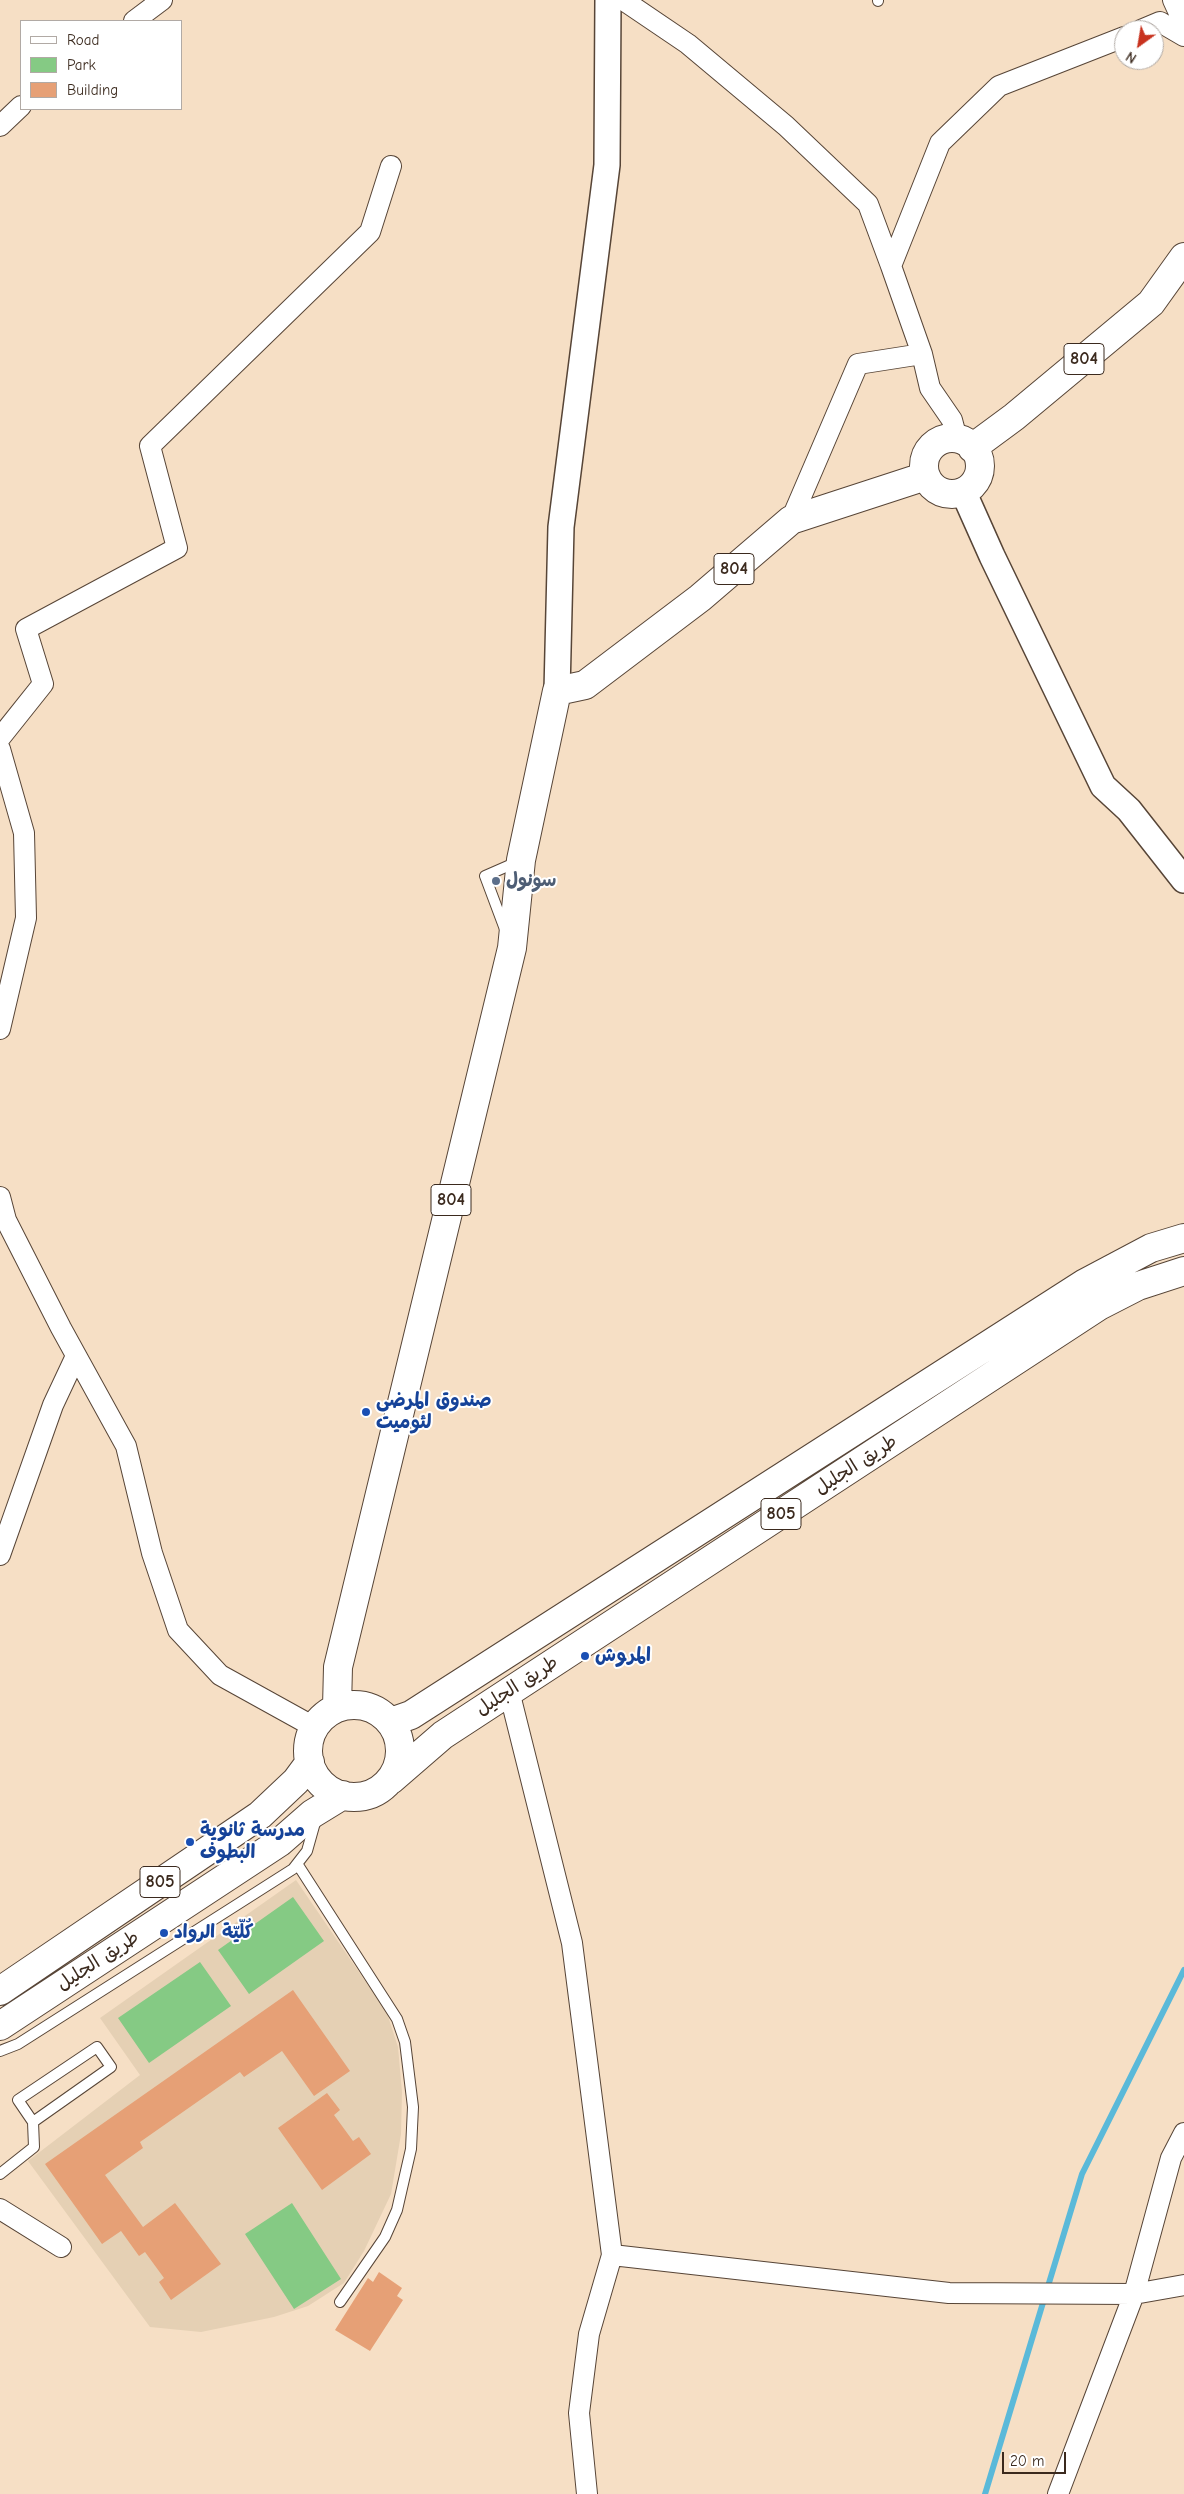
<!DOCTYPE html>
<meta charset="utf-8">
<style>
body{margin:0}
#map{position:relative;width:1184px;height:2494px;overflow:hidden;background:#f6dfc5;font-family:"Comic Neue",sans-serif}
canvas{display:block}
.legend{position:absolute;left:20px;top:20px;width:162px;height:90px;box-sizing:border-box;background:#fff;border:1px solid #b1aaa5;margin:0;padding:6px 9px;list-style:none;font-size:15px;color:#3b2a1e}
.legend li{display:flex;align-items:center;gap:10px;height:25px}
.legend b{width:25px;border:1px solid #b1aaa5}
.north{position:absolute;left:1114px;top:20px;width:50px;height:50px;box-sizing:border-box;background:#fff;border:1px solid #b1aaa5;border-radius:50%;rotate:212deg;font-size:14px;font-weight:700;line-height:20px;text-align:center;color:#3b2a1e}
.north::after{content:'';display:block;margin:auto;width:18px;height:22px;background:#c8321e;clip-path:polygon(50% 0,100% 100%,50% 72%,0 100%)}
.scale{position:absolute;left:1002px;top:2452px;width:64px;height:22px;box-sizing:border-box;border:2px solid #3b2a1e;border-top:0;padding-left:6px;font-size:15px;line-height:18px;white-space:nowrap;color:#3b2a1e;-webkit-text-stroke:4px #fff;paint-order:stroke}
</style>
<div id="map">
<canvas width="1184" height="2494"></canvas>
<ul class="legend">
<li><b style="height:6px;background:#fff"></b>Road</li>
<li><b style="height:14px;background:#85ca84"></b>Park</li>
<li><b style="height:14px;background:#e6a076"></b>Building</li>
</ul>
<div class="north">N</div>
<div class="scale">20 m</div>
</div>
<script>
const context = document.querySelector('canvas').getContext('2d');
context.lineJoin = 'round';
function fillPath(path, color) {
  context.fillStyle = color;
  context.fill(path, 'evenodd');
}
function poly(rows) {
  const path = new Path2D();
  for (const r of rows) {
    if (r.length === 3) {
      path.moveTo(r[0] + r[2], r[1]);
      path.arc(r[0], r[1], r[2], 0, 2 * Math.PI);
      continue;
    }
    path.moveTo(r[0], r[1]);
    for (let i = 2; i < r.length; i += 2) path.lineTo(r[i], r[i + 1]);
  }
  return path;
}
function stroke(path, color, width, dash) {
  context.strokeStyle = color;
  context.lineWidth = width;
  context.lineCap = dash ? 'butt' : 'round';
  context.setLineDash(dash || []);
  context.stroke(path);
}
function drawText(font, color, halo, rows, align = 'center') {
  context.font = font + ' "Comic Neue","Playpen Sans Arabic",sans-serif';
  context.lineWidth = 4;
  context.setLineDash([]);
  context.textBaseline = 'middle';
  context.strokeStyle = halo;
  context.fillStyle = color;
  for (const [text, x, y, turn = 0] of rows) {
    context.save();
    context.translate(x, y);
    context.rotate((+turn || 0) * Math.PI / 180);
    context.textAlign = isNaN(turn) ? turn : align;
    if (halo) context.strokeText(text, 0, 0);
    context.fillText(text, 0, 0);
    context.restore();
  }
}
fillPath(poly([
 [296,1880,387,2013,398,2047,402,2092,401,2134,391,2194,364,2251,344,2283,308,2306,274,2317,201,2332,150,2327,28,2161,140,2075,100,2018]
]), '#e5d0b4');
fillPath(poly([
 [293,1897,324,1941,249,1994,218,1950],
 [200,1962,231,2006,149,2063,118,2018],
 [292,2203,341,2279,294,2309,245,2234]
]), '#85ca84');
stroke(poly([
 [985,2494,1082,2174,1184,1970]
]), '#5ab9d9', 6);
fillPath(poly([
 [293,1990,350,2071,314,2096,282,2051,244,2077,240,2072,140,2142,143,2148,105,2175,143,2227,175,2203,221,2264,171,2300,159,2282,164,2278,145,2252,139,2256,121,2231,102,2244,45,2164],
 [327,2093,340,2110,334,2115,353,2141,359,2137,371,2154,322,2190,278,2128],
 [379,2272,402,2288,397,2296,403,2300,370,2351,335,2330,368,2278,373,2282]
]), '#e6a076');
const service = poly([
 [878,0,878,1],
 [506,932,485,876,517,862],
 [298,1865,397,2019,405,2042,413,2107,411,2149,397,2210,385,2237,340,2302],
 [0,2051,18,2044,293,1869,307,1851,316,1819],
 [0,2174,34,2147,33,2122,111,2067,97,2047,18,2100,33,2122]
]);
const minor = poly([
 [623,0,688,44,786,126,868,204,891,266],
 [1173,0,1184,24],
 [134,21,162,0],
 [1141,30,1160,22,1184,36],
 [0,126,21,106],
 [957,439,952,420,930,388,922,354,891,266,940,143,999,86,1124,37],
 [791,520,858,364,922,354],
 [0,738,43,684,26,629,177,548,150,446,370,232,391,166],
 [0,749,24,833,26,918,0,1029],
 [0,1197,6,1220,61,1328,126,1446,152,1553,178,1630,220,1675,314,1727],
 [0,1555,53,1405,76,1356],
 [509,1691,572,1943,612,2255,949,2293,1134,2294,1184,2285],
 [0,2209,61,2247],
 [587,2494,579,2413,589,2334,612,2255],
 [1058,2494,1134,2294,1171,2158,1184,2133]
]);
const tertiary = poly([
 [963,491,992,556,1103,786,1129,810,1184,880],
 [557,691,561,527,607,165,608,0]
]);
const primary = poly([
 [952,466,28],
 [972,448,1014,417,1151,303,1184,257],
 [354,1751,46],
 [337,1707,338,1667,512,948,521,860,557,691,585,685,700,598,791,520,926,476],
 [391,1722,411,1715,1085,1283,1151,1248,1184,1238],
 [391,1780,443,1735,1099,1306,1138,1286,1184,1271],
 [0,1991,260,1815,296,1781,310,1762],
 [0,2026,280,1842,312,1814,343,1795]
]);
stroke(service, '#574537', 12);
stroke(minor, '#574537', 22);
stroke(tertiary, '#574537', 28);
stroke(primary, '#574537', 30);
stroke(service, '#fff', 10);
stroke(minor, '#fff', 20);
stroke(tertiary, '#fff', 25);
stroke(primary, '#fff', 28);
for (const [x, y, r, color] of [
 [496,881,5,"#5c6f8a"],
 [366,1412,5,"#1a4fb4"],
 [585,1656,5,"#1a4fb4"],
 [190,1842,5,"#1a4fb4"],
 [164,1933,5,"#1a4fb4"]
]) {
  const dot = new Path2D();
  dot.arc(x, y, r, 0, 2 * Math.PI);
  context.fillStyle = color;
  context.fill(dot);
  stroke(dot, '#fff', 2);
}
for (const [x, y, w] of [
 [1084,359,40],
 [734,569,40],
 [451,1200,40],
 [781,1514,40],
 [160,1882,40]
]) {
  const box = new Path2D();
  box.roundRect(x - w / 2, y - 15.5, w, 31, 4);
  context.fillStyle = '#fff';
  context.fill(box);
  stroke(box, '#3b2a1e', 1);
}
drawText('bold 18px', '#3b2a1e', null, [
 ["804",1084,359],
 ["804",734,569],
 ["804",451,1200],
 ["805",781,1514],
 ["805",160,1882]
]);
drawText('bold 19px', '#4e5e75', '#fff', [
 ["سونول",506,881]
], 'left');
drawText('bold 19px', '#164399', '#fff', [
 ["صندوق المرضى",376,1401],
 ["لئوميت",376,1423],
 ["المروش",595,1656],
 ["مدرسة ثانوية",200,1831],
 ["البطوف",200,1853],
 ["كُلّيّة الرواد",174,1933]
], 'left');
drawText('19px', '#3b2a1e', '#fff', [
 ["طريق الجليل",856,1465,-33],
 ["طريق الجليل",517,1686,-33],
 ["طريق الجليل",98,1961,-33]
]);
</script>
